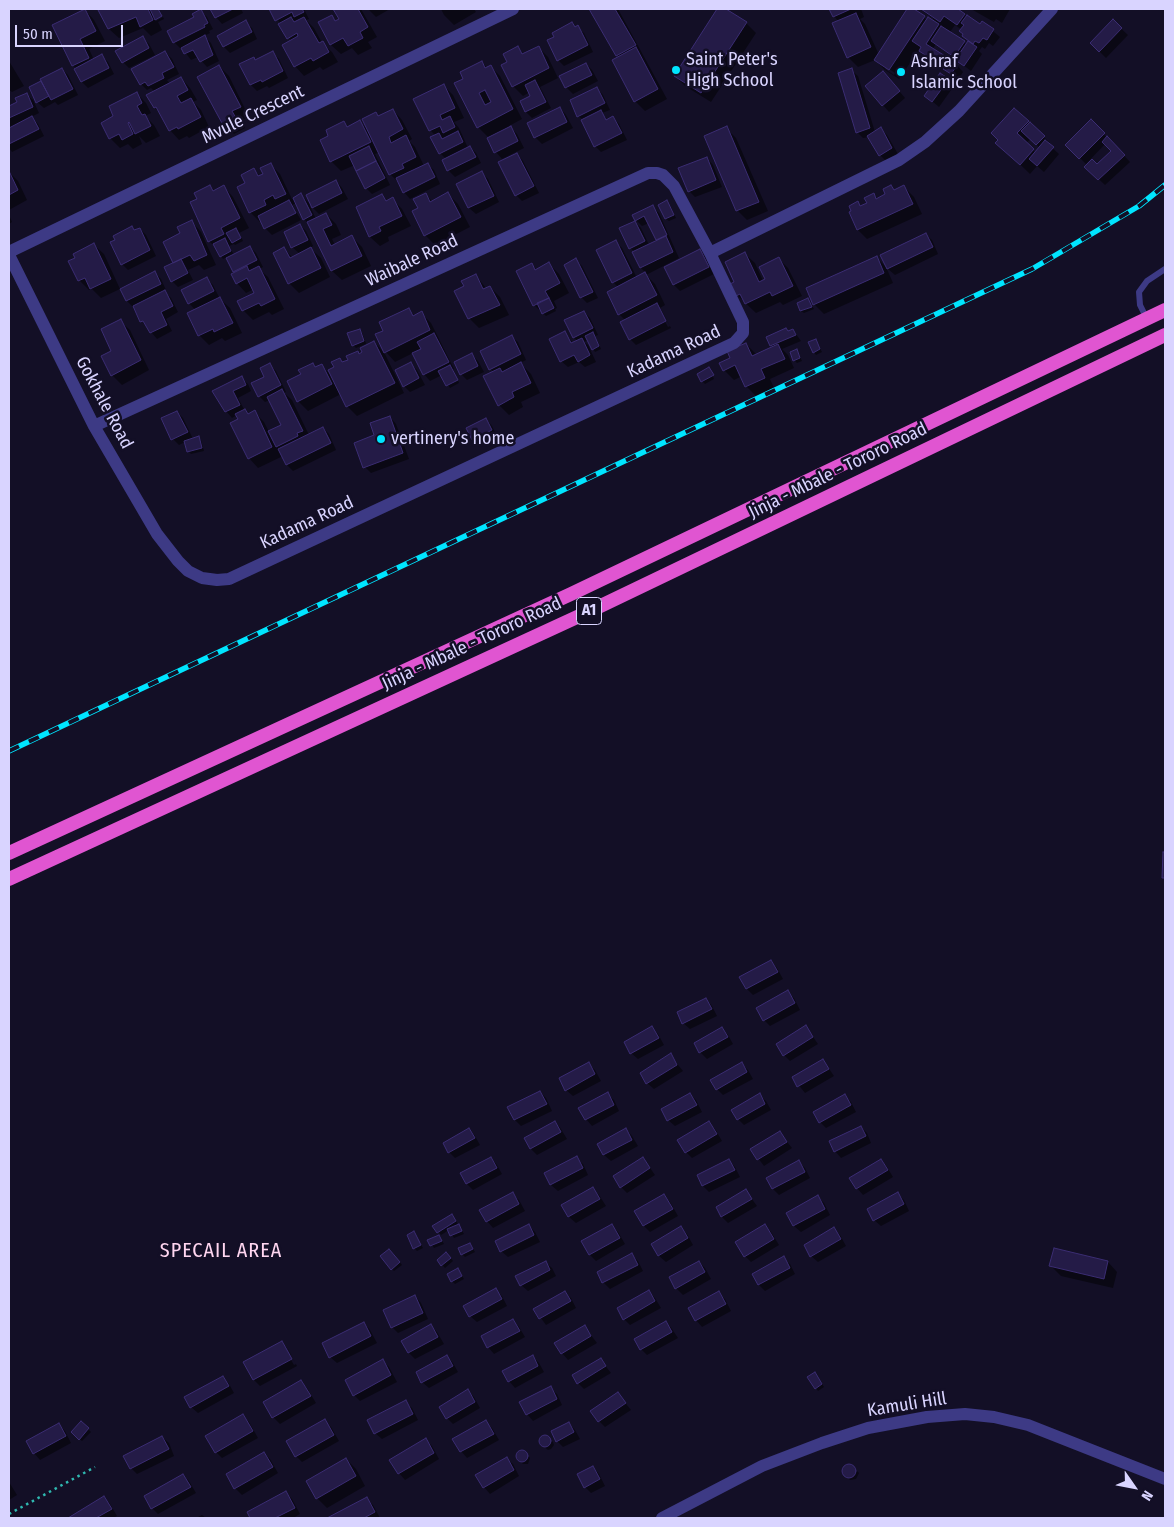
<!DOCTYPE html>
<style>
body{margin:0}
#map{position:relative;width:1174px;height:1527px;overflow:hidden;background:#130f26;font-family:"Fira Sans Condensed",sans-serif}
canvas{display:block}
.frame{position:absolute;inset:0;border:10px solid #d9d4ff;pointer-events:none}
.north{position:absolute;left:1109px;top:1462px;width:50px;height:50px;-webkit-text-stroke:4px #130f26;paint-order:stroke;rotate:123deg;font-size:14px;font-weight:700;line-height:20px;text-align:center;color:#d9d4ff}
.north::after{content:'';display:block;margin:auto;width:18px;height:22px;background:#d9d4ff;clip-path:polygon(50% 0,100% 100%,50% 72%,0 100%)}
.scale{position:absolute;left:15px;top:25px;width:108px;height:22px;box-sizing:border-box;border:2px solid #d9d4ff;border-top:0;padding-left:6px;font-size:15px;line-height:18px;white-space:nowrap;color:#d9d4ff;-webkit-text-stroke:4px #130f26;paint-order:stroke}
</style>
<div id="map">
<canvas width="1174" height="1527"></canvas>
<div class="frame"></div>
<div class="north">N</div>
<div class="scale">50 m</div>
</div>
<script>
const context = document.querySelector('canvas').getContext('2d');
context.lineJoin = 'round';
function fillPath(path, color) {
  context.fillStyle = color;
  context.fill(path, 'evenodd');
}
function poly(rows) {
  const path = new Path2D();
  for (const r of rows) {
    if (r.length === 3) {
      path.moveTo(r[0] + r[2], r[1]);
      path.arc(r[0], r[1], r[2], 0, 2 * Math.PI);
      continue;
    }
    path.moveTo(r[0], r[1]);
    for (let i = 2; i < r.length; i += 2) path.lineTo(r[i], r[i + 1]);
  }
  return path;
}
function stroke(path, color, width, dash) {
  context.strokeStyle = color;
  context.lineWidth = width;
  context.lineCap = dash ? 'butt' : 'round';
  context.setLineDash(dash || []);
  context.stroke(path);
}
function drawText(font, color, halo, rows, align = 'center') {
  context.font = font + ' "Fira Sans Condensed",sans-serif';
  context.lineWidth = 5;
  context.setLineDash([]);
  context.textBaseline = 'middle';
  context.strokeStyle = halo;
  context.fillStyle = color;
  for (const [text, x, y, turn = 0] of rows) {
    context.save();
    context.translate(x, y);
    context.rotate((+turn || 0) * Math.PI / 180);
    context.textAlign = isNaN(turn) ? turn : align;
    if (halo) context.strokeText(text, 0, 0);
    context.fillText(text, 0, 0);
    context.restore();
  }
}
fillPath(poly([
 [103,9,158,9,161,15,156,18,156,21,163,17,164,19,158,22,162,30,151,36,143,28,119,38,109,29,100,11],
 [211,9,241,9,243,13,222,24,216,17],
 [271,9,304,9,309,19,306,20,314,28,322,43,332,52,338,62,323,70,320,67,304,76,295,66,291,41],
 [335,9,361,9,377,37,368,42,372,48,358,55,352,48,341,54,331,45,319,22,331,16,337,22,341,19],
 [368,9,390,9,376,17],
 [441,9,474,9,476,12,454,25,444,15],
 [590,9,618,9,667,99,645,111,635,101,619,57],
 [718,9,724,9,746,23,756,33,711,102,685,86,675,76],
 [830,9,861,9,864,17,860,19,865,24,879,55,909,9,912,9,927,20,932,21,934,19,920,9,956,9,981,26,983,23,1000,37,993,46,989,43,985,49,982,47,979,51,982,54,971,71,936,44,932,50,957,65,963,72,958,80,927,57,919,50,899,79,885,70,875,60,858,67,848,57,834,24,839,22,834,16],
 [955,25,962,30,964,34,963,36,969,42,967,45,950,32],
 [885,66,895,73,894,75,885,69],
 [971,9,1010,9,1002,23,996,19,994,22],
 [85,10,94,20,105,41,89,49,94,60,102,56,108,62,114,74,88,88,82,82,54,26],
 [201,11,207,17,213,29,209,31,210,33,204,36,211,43,219,61,207,67,198,57,191,60,182,48,181,49,174,42,168,31,195,17],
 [1113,21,1128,35,1106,58,1091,43],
 [245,22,252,28,257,39,230,53,224,47],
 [572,24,584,33,593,52,564,66,558,60],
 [143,38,149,44,155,55,129,68,123,62],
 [538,47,548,57,558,78,540,87,551,108,532,118,526,112,521,102,532,97,530,92,523,96,513,86,509,62,517,48,524,54],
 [165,52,172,59,179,74,167,80,170,84,181,78,190,88,197,100,193,102,201,110,209,127,189,138,187,136,179,140,170,130,162,115,155,108,148,95,155,92,151,88,147,90,141,84],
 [273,53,279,59,288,78,269,88,267,86,257,91,251,85,256,61],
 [9,61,24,86,12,92,9,90],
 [482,62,487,68,491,67,500,76,522,119,509,126,517,134,524,148,502,159,496,152,488,137,478,127,465,79],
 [586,64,592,70,598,81,573,94,566,87,561,76],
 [219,66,229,76,249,117,241,121,245,128,234,134,224,124],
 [62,69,68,75,78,95,58,105,55,102,44,108,37,102,30,88],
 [851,70,858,76,875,132,881,129,887,135,898,154,886,161,880,155,869,137,863,138,857,132],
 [889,79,905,98,889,112,883,105],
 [948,80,954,86,939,107,926,96],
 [443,85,453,95,464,118,454,122,459,128,468,148,470,147,476,153,481,163,455,177,448,170,444,160,446,159,440,153,436,136,430,130],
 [597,88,603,95,610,110,602,113,608,121,613,118,619,124,627,140,601,152,595,146,582,119,578,116],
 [136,93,146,103,151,113,145,116,154,125,160,136,146,143,139,136,142,144,133,149,128,144,120,148,110,138,115,117],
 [26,94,33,100,39,113,31,117,38,124,44,136,12,152,9,148,9,130,11,129,9,126,9,108,19,102],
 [560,108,566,115,573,128,542,144,535,137,529,124],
 [393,110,402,120,412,139,409,141,415,147,424,166,427,164,434,170,440,184,410,199,404,192,399,183,390,174,380,152,375,154,390,185,372,194,366,188,355,165,341,171,331,161,321,141,330,136,344,123,349,127,360,122,368,130,376,114,379,117],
 [1091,121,1130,162,1105,185,1086,167,1097,166,1112,151,1105,144,1086,164,1067,145],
 [1028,122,1050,143,1048,144,1059,154,1044,172,1037,166,1030,174,997,142],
 [1031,139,1040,148,1036,153,1026,143],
 [726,128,736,138,768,211,747,220,738,211,706,137],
 [517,154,523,161,539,193,522,201,516,195],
 [707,158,713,165,722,187,695,197,689,191],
 [270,164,280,174,292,199,301,195,312,206,336,181,342,188,348,199,319,214,309,204,316,219,326,214,336,224,341,235,332,239,335,245,352,237,362,247,371,266,342,280,332,271,310,225,304,219,296,203,292,205,301,220,272,235,265,228,262,221,260,222,250,212,246,184,254,170,261,177,264,175],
 [9,172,18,181,27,200,9,210],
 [482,173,488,179,499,202,476,214,469,208,458,184],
 [210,186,215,191,224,187,233,197,249,228,239,233,243,241,235,245,234,244,229,246,234,255,250,247,256,253,263,267,259,269,268,277,284,309,272,315,269,312,253,320,243,310,256,293,254,289,246,293,237,283,236,273,227,257,223,259,216,248,209,241,199,199],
 [891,187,895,191,904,187,914,197,922,214,867,239,858,230,858,203,862,207,869,204,873,195,878,199,887,195],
 [425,194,433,202,448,194,458,204,470,227,435,245,425,235,419,208],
 [382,196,388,201,392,199,402,209,411,226,388,237,389,241,380,246,370,237,357,208],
 [667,201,676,218,669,221,666,219],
 [652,207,659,213,679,258,646,275,655,284,665,305,660,308,671,328,636,345,630,339,626,321,619,314,618,287,613,282,616,242,622,248,637,278,646,273,641,268,635,252,630,248,635,222,641,228,649,245,658,241,649,223,642,226,636,220],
 [659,311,662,311,670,326,668,327],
 [9,215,12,222,9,224],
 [192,222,201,232,216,265,204,270,199,265,188,270,193,280,178,287,172,281,182,234],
 [300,225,306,231,313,246,310,248,321,258,330,277,299,293,289,283,284,249,293,258,300,254,292,247],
 [132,227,136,231,140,229,146,235,156,256,128,270,122,264],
 [925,234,932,240,938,254,895,275,888,269,882,255],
 [94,245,104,254,120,289,101,298,92,289,89,290,79,280,76,258],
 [700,251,706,257,714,274,680,291,674,285,666,268],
 [745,254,755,263,763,281,766,279,779,259,788,268,802,296,783,305,780,302,756,313,737,295,736,283],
 [877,258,886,267,893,283,824,314,814,304],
 [576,260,582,266,598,298,587,303,581,297],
 [549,264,559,274,569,293,554,301,557,308,555,309,556,311,546,316,534,305,532,265,537,270],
 [155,273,161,279,166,290,164,291,171,298,178,312,166,319,172,331,157,339,142,321,134,306,133,307,127,301],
 [476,276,487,289,490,287,500,297,509,315,479,328,469,318,465,287],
 [207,279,213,285,220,299,230,308,242,333,225,341,222,338,209,345,199,335,196,311,189,303],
 [808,299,814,309,804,313,801,311],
 [408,309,415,316,421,313,431,323,454,369,453,369,459,383,450,388,442,375,430,381,424,374,413,353,395,362,386,352,385,331],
 [584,312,590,318,598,335,595,336,601,349,595,352,588,340,584,342,588,345,596,362,585,367,579,362,568,367,561,361,565,333,573,343,578,341,574,338,566,321],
 [120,321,130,330,149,370,122,385,112,375],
 [359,330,362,333,367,346,374,342,384,352,404,393,357,416,347,406,341,394,308,411,298,401,302,375,313,364,317,368,321,365,332,376,343,363,349,360,357,352,360,355,367,346,366,344,356,348,353,345],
 [793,330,801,341,782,349,788,355,794,368,770,379,774,388,756,396,746,386,742,376,734,380,724,370,731,358,746,344,757,355,773,348,771,345],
 [511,336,518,342,526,360,520,363,531,374,540,393,521,402,523,407,509,415,499,405,494,372,490,369],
 [816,341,822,352,816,355,814,352],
 [797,351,802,361,797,363,794,360],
 [472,355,478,361,484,372,467,380,461,374],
 [411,364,417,370,425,385,410,392,404,386],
 [270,365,276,371,286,392,284,393,292,400,309,435,323,428,329,434,336,450,293,471,287,465,283,456,258,468,249,458,237,415,232,418,226,411,214,391,241,378,248,384,251,391,238,398,245,411,249,414,254,412,264,422,269,432,282,426,270,400,265,402,259,396],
 [710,370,714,379,705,384,702,381],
 [177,412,183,418,193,439,198,438,201,440,204,451,191,454,188,451,185,442,179,445,173,439],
 [390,417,396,424,409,459,371,473,365,467,376,436],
 [486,419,492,426,497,436,479,445,473,439],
 [771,961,777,968,783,979,753,995,747,989],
 [787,992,794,998,800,1010,770,1026,764,1020],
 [706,999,712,1006,717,1016,690,1029,683,1023],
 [806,1027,818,1044,790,1061,784,1055],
 [652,1028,658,1034,664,1045,638,1059,631,1053],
 [722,1029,728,1035,733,1044,707,1059,700,1052,696,1043],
 [670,1055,683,1071,654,1089,647,1083],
 [823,1060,834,1076,805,1093,793,1078],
 [589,1064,595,1070,601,1081,573,1096,566,1090],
 [742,1064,748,1070,753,1079,723,1095,717,1089],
 [540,1092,546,1098,552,1111,521,1126,515,1120],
 [607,1094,614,1100,619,1111,592,1126,586,1119],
 [690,1094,696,1100,702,1112,675,1126,668,1120],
 [759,1095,766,1101,771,1110,744,1125,738,1119],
 [844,1095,851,1102,856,1112,826,1128,820,1122],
 [555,1122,561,1129,567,1139,537,1155,531,1149,526,1138],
 [709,1123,715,1129,722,1141,692,1158,686,1152],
 [861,1127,867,1133,871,1143,841,1158,835,1151],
 [469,1129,475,1136,480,1145,455,1158,449,1152],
 [626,1129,632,1136,638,1146,611,1161,604,1155,599,1144],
 [780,1133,792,1148,764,1166,752,1150],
 [491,1158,497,1165,502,1174,473,1190,467,1184,462,1174],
 [576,1158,583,1164,588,1175,558,1191,551,1185,546,1174],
 [643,1158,655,1175,627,1193,621,1187],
 [728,1160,735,1167,740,1177,709,1192,703,1186,698,1175],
 [881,1160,887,1167,893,1177,863,1195,857,1188,851,1178],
 [799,1162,805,1168,810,1178,779,1195,773,1189],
 [593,1189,599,1195,606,1206,576,1223,569,1217,563,1206],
 [746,1191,757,1206,728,1223,722,1217,717,1208],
 [512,1194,519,1200,525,1211,493,1228,487,1221],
 [898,1194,904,1200,909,1211,881,1226,874,1220],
 [664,1196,670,1202,678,1216,650,1232,644,1226],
 [818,1197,824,1203,830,1215,801,1232,794,1226,788,1214],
 [452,1215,464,1234,454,1238,449,1230,441,1235,434,1226],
 [529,1226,535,1232,540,1242,508,1257,501,1251],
 [612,1226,618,1232,625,1244,596,1261,590,1255,583,1242],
 [765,1226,771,1232,779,1245,751,1262,745,1256],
 [681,1228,687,1234,693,1245,666,1262,659,1256,653,1245],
 [834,1229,840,1235,846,1246,818,1262,811,1256],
 [414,1233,423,1248,417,1251,414,1248],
 [439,1236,444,1244,434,1248,429,1240,440,1236],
 [470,1244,475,1252,465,1257,462,1254],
 [392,1253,402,1265,394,1271,392,1269],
 [632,1255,638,1261,643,1271,610,1289,603,1282],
 [449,1256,453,1261,445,1268,438,1260],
 [783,1258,790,1264,795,1274,765,1291,759,1285,753,1275],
 [545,1262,552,1268,556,1276,528,1291,521,1285],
 [699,1262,705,1268,711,1279,683,1295,676,1288,671,1278],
 [1108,1262,1117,1272,1113,1288,1061,1276,1051,1266],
 [458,1270,464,1279,455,1284,452,1281],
 [495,1290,502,1296,507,1306,477,1322,470,1316],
 [564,1292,571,1298,576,1308,546,1325,535,1310],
 [649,1292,655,1298,661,1308,630,1325,624,1319],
 [718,1293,725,1299,731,1311,702,1327,696,1320],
 [415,1296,421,1303,428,1319,398,1333,392,1327],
 [513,1320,519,1327,525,1337,494,1354,488,1347],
 [666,1322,672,1329,678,1338,647,1355,641,1349],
 [364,1323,370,1330,377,1343,337,1363,330,1357],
 [431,1326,437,1332,444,1344,415,1359,409,1353,403,1341],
 [584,1326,597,1343,568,1360,562,1353],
 [282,1343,288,1349,297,1366,260,1386,254,1380,245,1363],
 [284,1348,287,1348,296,1364,294,1365],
 [532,1356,539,1363,544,1372,515,1388,509,1381],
 [447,1357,453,1363,458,1372,429,1388,422,1382],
 [600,1359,611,1373,584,1389,578,1383],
 [383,1361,389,1367,397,1382,360,1401,354,1395],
 [818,1377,824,1387,818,1391,816,1388],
 [223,1378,229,1384,234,1393,198,1413,191,1407],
 [301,1382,307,1388,316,1403,280,1424,273,1417,265,1402],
 [550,1388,557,1394,562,1405,533,1421,527,1414],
 [468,1391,474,1397,480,1408,453,1424,447,1418],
 [618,1394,631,1410,605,1427,599,1421],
 [405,1402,412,1408,418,1420,382,1439,375,1433],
 [243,1416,249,1422,258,1438,222,1458,216,1452],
 [325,1421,331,1427,339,1441,302,1462,296,1456],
 [81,1422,91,1432,82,1441,72,1432],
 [486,1422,492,1428,499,1440,467,1458,461,1451],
 [569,1423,575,1430,580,1439,563,1447,557,1441],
 [59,1425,65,1431,71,1443,40,1460,34,1453],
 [162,1437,169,1443,174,1456,137,1474,131,1468],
 [543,1437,548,1437,553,1442,554,1445,551,1449,548,1450,541,1444,541,1438],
 [426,1440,432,1446,439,1459,405,1480,399,1473],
 [520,1452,525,1452,530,1458,528,1464,523,1464,518,1459],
 [264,1453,270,1459,278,1473,242,1495,235,1488,227,1474],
 [506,1458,513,1464,519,1476,490,1494,484,1487],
 [346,1459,356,1469,365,1486,327,1508,317,1498,307,1481],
 [848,1465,851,1465,859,1473,856,1479,850,1480,843,1472,845,1466],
 [593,1467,599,1474,605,1486,591,1493,585,1487],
 [183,1475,189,1481,196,1493,158,1514,152,1508],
 [9,1482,17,1495,9,1500],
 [286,1493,292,1499,300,1514,293,1518,251,1518,248,1513],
 [104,1497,110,1504,117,1516,113,1518,69,1518],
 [366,1499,373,1505,380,1518,330,1518],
 [202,1515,206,1518,196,1518]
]), '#0007');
const building = poly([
 [85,9,96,31,80,39,89,58,72,66,52,25,85,9],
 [100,9,148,9,153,20,140,27,136,17,108,29,98,10,100,9],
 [150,9,158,9,162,16,155,20,150,9],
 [201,9,208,23,204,25,205,27,173,43,167,31,194,17,192,14,201,9],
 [210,9,233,9,215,18,210,9],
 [269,9,302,9,304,12,294,17,292,12,275,21,269,9],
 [333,9,358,9,368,27,360,32,363,38,348,46,343,38,330,45,318,22,332,15,335,21,339,19,333,9],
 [589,9,615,9,636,45,616,56,589,9],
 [717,9,726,9,747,22,701,93,674,76,717,9],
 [829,9,851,9,833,17,829,9],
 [907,9,914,9,925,16,889,70,874,60,907,9],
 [921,9,958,9,965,14,957,25,944,16,940,22,921,9],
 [856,13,871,47,847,58,832,23,856,13],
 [967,15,980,24,982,21,994,29,987,40,983,38,979,43,975,41,973,44,962,36,963,34,959,31,964,25,961,23,967,15],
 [291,17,294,22,304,17,319,43,323,41,329,52,313,61,311,58,294,67,282,45,298,36,297,33,287,39,278,24,291,17],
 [928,17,939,24,926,44,958,64,951,74,943,69,944,67,919,51,921,47,912,41,928,17],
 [1113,19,1122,28,1099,52,1090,43,1113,19],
 [246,20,252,32,223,47,217,36,246,20],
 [572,22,575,27,578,25,588,45,557,61,547,40,554,37,552,33,572,22],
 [941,26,965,41,954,57,931,41,941,26],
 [205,35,213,55,200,62,193,50,184,54,181,48,205,35],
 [143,36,149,48,122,63,115,51,143,36],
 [968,41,977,47,964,66,955,60,968,41],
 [518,46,522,54,539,46,549,68,512,87,501,65,507,62,503,54,518,46],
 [636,47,658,89,634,102,612,60,636,47],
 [165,51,174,67,162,73,164,78,148,86,145,82,140,85,131,69,165,51],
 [273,51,283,71,262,82,261,80,250,85,239,64,254,57,255,60,273,51],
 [102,54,109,68,81,82,74,69,102,54],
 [482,61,485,68,491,65,513,109,477,128,454,83,463,79,460,72,482,61],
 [485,90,491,102,485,105,479,93,485,90],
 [586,63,592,75,565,88,559,76,586,63],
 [219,65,241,107,232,111,236,118,223,125,197,77,219,65],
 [62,68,73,89,51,100,40,79,62,68],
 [852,68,870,128,856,133,838,73,852,68],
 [883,71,900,91,882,106,865,86,883,71],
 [940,73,949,79,932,102,924,96,940,73],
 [181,77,188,90,177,96,181,103,191,98,201,117,178,129,177,127,169,131,156,107,154,108,146,95,181,77],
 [535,80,546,102,525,112,520,101,530,96,525,85,535,80],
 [41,81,49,96,36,103,29,87,41,81],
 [444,84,455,108,440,115,442,120,450,116,455,127,443,133,440,126,429,131,413,99,444,84],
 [597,87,605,103,577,117,570,100,597,87],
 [137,92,142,103,137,106,142,115,145,114,151,126,135,134,129,122,128,123,133,134,122,140,119,134,109,139,101,123,113,116,109,106,137,92],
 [27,93,33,107,9,118,9,106,17,102,15,98,27,93],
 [560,107,567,122,534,138,527,123,560,107],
 [1014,108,1029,121,1017,133,1034,149,1020,165,995,143,998,140,991,133,1014,108],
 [393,109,403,129,389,137,391,143,406,135,416,157,402,164,404,168,389,175,362,119,376,112,378,116,393,109],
 [601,110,606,120,613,116,622,133,594,147,581,120,601,110],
 [32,116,39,129,9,144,9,128,32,116],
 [1091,119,1105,133,1079,159,1065,145,1091,119],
 [360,120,371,142,330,162,320,140,328,136,326,130,344,121,347,127,360,120],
 [1030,122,1045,136,1036,145,1021,131,1030,122],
 [511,126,518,141,494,153,487,138,511,126],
 [727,126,759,202,736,211,704,136,727,126],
 [881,127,892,148,879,156,867,136,881,127],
 [458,131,463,142,439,154,430,137,439,133,442,139,458,131],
 [1107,136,1125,155,1098,180,1084,167,1092,159,1097,164,1111,151,1102,142,1107,136],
 [1045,140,1054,147,1037,166,1029,159,1045,140],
 [369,146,376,161,356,171,349,156,369,146],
 [470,146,476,157,447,171,442,160,470,146],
 [517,153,534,186,515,196,498,162,517,153],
 [707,157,716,180,688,192,678,168,707,157],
 [376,161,385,178,365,189,356,171,376,161],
 [271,163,286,194,275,199,273,195,264,200,266,205,249,213,237,187,245,183,241,175,254,168,258,176,263,174,260,168,271,163],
 [428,163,435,177,403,193,396,178,428,163],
 [9,171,18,190,9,195,9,171],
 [482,171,494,196,468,208,456,184,482,171],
 [336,180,342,193,312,208,306,195,336,180],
 [210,185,213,191,224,185,240,218,221,228,224,234,208,242,190,202,197,199,194,193,210,185],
 [891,185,894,190,904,185,913,204,857,230,849,212,851,211,849,206,858,201,860,206,867,203,864,198,874,193,876,199,885,194,883,189,891,185],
 [448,192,461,217,424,236,412,211,418,208,413,199,426,193,430,202,448,192],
 [301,193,312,215,303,220,293,198,301,193],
 [382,194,386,201,393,197,402,216,379,227,381,231,369,237,356,207,382,194],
 [289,200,296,213,264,229,258,216,289,200],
 [667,200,674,215,665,219,658,205,667,200],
 [653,205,667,235,656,240,644,216,635,221,632,215,653,205],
 [326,213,332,225,323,229,331,246,352,235,362,256,331,271,307,222,326,213],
 [192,220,207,255,194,261,190,255,173,263,163,242,180,233,177,227,192,220],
 [635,221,645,241,629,249,619,228,635,221],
 [300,224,308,240,291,248,284,232,300,224],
 [132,226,134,230,140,228,150,250,121,265,110,242,115,240,113,236,132,226],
 [236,228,241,238,232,243,226,233,236,228],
 [926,233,933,247,887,269,880,255,926,233],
 [666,236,673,252,640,268,632,252,666,236],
 [225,238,231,251,220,257,213,244,225,238],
 [616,240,632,273,612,283,596,250,616,240],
 [94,243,111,279,90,289,85,278,78,281,68,261,75,258,73,254,94,243],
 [250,246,257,260,233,272,226,258,250,246],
 [284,247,290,258,311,247,321,268,288,284,273,253,284,247],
 [700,249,709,267,673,285,664,267,700,249],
 [745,252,759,282,765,279,759,267,779,257,793,286,772,296,770,292,745,304,740,294,736,296,730,284,734,282,725,262,745,252],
 [877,256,884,273,813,305,806,288,877,256],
 [576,258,593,292,580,298,564,265,576,258],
 [181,259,188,273,171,282,164,267,181,259],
 [549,262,560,283,545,291,549,298,533,306,516,271,532,263,535,270,549,262],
 [247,266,249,271,259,266,275,299,261,306,259,303,242,311,237,301,254,293,247,278,236,284,231,274,247,266],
 [155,271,161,284,126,301,120,289,155,271],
 [645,272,657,295,618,315,607,292,645,272],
 [476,274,483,289,490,286,500,305,468,319,454,291,464,286,461,281,476,274],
 [207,277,214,291,188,304,181,290,207,277],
 [165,290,173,306,161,312,167,325,150,333,143,321,140,322,133,306,165,290],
 [220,297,233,323,214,332,213,329,198,336,187,313,220,297],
 [549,298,554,308,542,314,537,303,549,298],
 [808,298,812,307,800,311,797,303,808,298],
 [657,303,666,321,629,340,620,322,657,303],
 [409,308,413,316,422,311,430,330,384,353,375,334,383,331,379,322,409,308],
 [584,311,593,328,573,338,564,320,584,311],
 [121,319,141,360,111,376,101,356,111,351,101,329,121,319],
 [786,328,788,331,793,329,796,335,770,346,766,337,786,328],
 [360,329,364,341,352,346,347,333,360,329],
 [565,331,571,343,582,338,590,355,578,362,574,355,560,362,549,339,565,331],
 [593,332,599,346,592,350,585,336,593,332],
 [434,333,449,362,423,375,412,353,421,349,417,342,434,333],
 [512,335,521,354,489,370,480,351,512,335],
 [816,339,820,349,813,353,808,342,816,339],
 [374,341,395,383,346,407,328,370,334,367,331,362,340,358,342,362,348,360,346,356,358,351,359,354,362,352,360,348,374,341],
 [746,343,752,356,778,344,785,359,761,369,765,378,745,387,735,365,723,371,719,363,730,358,727,351,746,343],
 [797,349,800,358,793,361,790,352,797,349],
 [472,353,478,366,460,375,454,362,472,353],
 [411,362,419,378,403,387,395,370,411,362],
 [521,362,531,383,512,392,514,397,498,406,483,376,500,368,502,372,521,362],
 [270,363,281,385,258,397,251,383,264,377,260,368,270,363],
 [313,363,315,367,322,364,332,384,297,402,287,381,301,374,298,370,313,363],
 [450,365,458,380,446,386,438,371,450,365],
 [709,367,714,375,701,382,697,374,709,367],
 [242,376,246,385,233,391,240,405,225,412,212,391,242,376],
 [282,389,303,431,297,433,298,436,276,447,268,431,281,425,267,397,282,389],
 [245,409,248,414,255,410,272,447,248,459,230,423,238,419,235,414,245,409],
 [177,411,188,432,171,440,161,418,177,411],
 [390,416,403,453,363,468,354,443,374,435,370,423,390,416],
 [486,418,492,430,472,440,466,428,486,418],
 [323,427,331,443,286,465,278,449,323,427],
 [199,436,202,448,187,452,184,441,199,436],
 [1163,852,1165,852,1165,878,1162,878,1163,852],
 [771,960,778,972,746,989,739,977,771,960],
 [788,990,795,1003,763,1021,756,1008,788,990],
 [706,998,712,1009,682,1024,677,1012,706,998],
 [806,1025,813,1037,783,1056,776,1044,806,1025],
 [652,1026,659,1038,630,1054,624,1042,652,1026],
 [722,1027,728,1037,699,1053,694,1043,722,1027],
 [671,1053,677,1065,646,1084,640,1073,671,1053],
 [823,1059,829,1069,797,1087,792,1077,823,1059],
 [589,1062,595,1074,565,1091,559,1078,589,1062],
 [742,1062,747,1072,716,1090,710,1080,742,1062],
 [540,1091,547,1104,514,1120,507,1107,540,1091],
 [608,1092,614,1105,585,1120,578,1108,608,1092],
 [690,1093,697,1105,667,1121,661,1109,690,1093],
 [760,1093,765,1104,737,1120,731,1110,760,1093],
 [845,1094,851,1105,819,1123,813,1112,845,1094],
 [555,1121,561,1132,530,1149,524,1138,555,1121],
 [709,1121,717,1134,685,1153,677,1140,709,1121],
 [861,1126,866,1136,834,1152,829,1141,861,1126],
 [469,1128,475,1138,448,1153,443,1143,469,1128],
 [626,1128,632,1140,603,1155,597,1144,626,1128],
 [780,1131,787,1142,757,1160,750,1149,780,1131],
 [577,1156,583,1168,550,1185,544,1173,577,1156],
 [491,1157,497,1168,466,1184,460,1173,491,1157],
 [643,1157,650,1168,620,1188,613,1176,643,1157],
 [729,1159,735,1170,702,1186,697,1175,729,1159],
 [881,1159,888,1170,856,1189,849,1178,881,1159],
 [799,1160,805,1172,772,1189,766,1178,799,1160],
 [593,1187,600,1199,568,1217,561,1205,593,1187],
 [746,1189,752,1199,721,1217,716,1207,746,1189],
 [513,1192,519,1204,486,1222,479,1210,513,1192],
 [898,1192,904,1204,873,1221,867,1209,898,1192],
 [664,1194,673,1209,643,1226,634,1211,664,1194],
 [818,1195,825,1209,793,1226,786,1213,818,1195],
 [452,1214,456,1221,437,1233,432,1226,452,1214],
 [459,1224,462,1231,450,1236,447,1229,459,1224],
 [529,1224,534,1235,500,1252,495,1241,529,1224],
 [612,1224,620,1238,589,1255,581,1241,612,1224],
 [765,1224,774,1239,744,1257,735,1242,765,1224],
 [681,1226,688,1238,658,1256,651,1244,681,1226],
 [834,1227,841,1239,810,1257,804,1245,834,1227],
 [414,1231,421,1245,413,1249,407,1235,414,1231],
 [439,1235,442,1241,430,1246,427,1240,439,1235],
 [470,1243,473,1249,461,1255,458,1248,470,1243],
 [1054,1248,1108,1261,1104,1279,1049,1266,1054,1248],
 [389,1249,400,1262,391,1270,380,1256,389,1249],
 [446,1252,451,1258,441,1266,437,1260,446,1252],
 [632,1253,638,1265,602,1283,597,1272,632,1253],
 [784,1256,790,1268,758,1285,752,1274,784,1256],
 [546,1261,550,1270,520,1286,515,1276,546,1261],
 [699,1261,705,1272,675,1289,669,1277,699,1261],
 [458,1268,462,1276,451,1282,447,1274,458,1268],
 [496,1288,502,1299,469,1317,463,1306,496,1288],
 [649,1290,655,1301,623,1320,617,1308,649,1290],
 [565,1291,571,1301,539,1319,533,1309,565,1291],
 [719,1291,726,1304,695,1321,688,1308,719,1291],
 [415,1295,423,1313,391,1328,383,1310,415,1295],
 [513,1319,520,1331,487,1348,481,1336,513,1319],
 [666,1321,672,1332,640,1350,634,1339,666,1321],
 [364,1322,371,1336,329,1358,322,1343,364,1322],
 [431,1324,438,1337,408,1353,401,1341,431,1324],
 [585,1325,591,1336,561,1354,554,1343,585,1325],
 [282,1341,292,1359,253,1380,243,1362,282,1341],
 [447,1355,453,1366,421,1383,416,1372,447,1355],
 [533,1355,538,1366,508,1382,502,1371,533,1355],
 [601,1358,606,1366,577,1384,572,1375,601,1358],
 [383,1359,391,1375,353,1396,345,1380,383,1359],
 [815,1372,822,1384,815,1389,807,1377,815,1372],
 [223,1376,229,1386,190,1408,184,1397,223,1376],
 [301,1380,311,1396,272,1418,263,1402,301,1380],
 [551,1386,557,1399,526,1415,519,1402,551,1386],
 [468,1389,475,1402,446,1419,439,1407,468,1389],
 [618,1392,626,1403,598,1422,590,1411,618,1392],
 [406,1400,413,1414,374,1434,367,1420,406,1400],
 [243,1414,253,1431,215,1453,205,1436,243,1414],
 [325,1419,334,1435,295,1457,286,1441,325,1419],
 [486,1420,494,1434,460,1452,452,1439,486,1420],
 [81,1421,89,1428,79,1440,71,1432,81,1421],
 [569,1422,574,1432,556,1442,551,1431,569,1422],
 [59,1423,66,1436,33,1454,26,1441,59,1423],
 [545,1441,6],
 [162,1436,169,1449,130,1469,123,1456,162,1436],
 [426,1438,434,1453,398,1474,389,1460,426,1438],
 [522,1456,6],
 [264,1452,273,1467,234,1489,226,1474,264,1452],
 [507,1457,514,1470,483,1488,475,1475,507,1457],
 [346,1458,356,1476,316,1499,306,1481,346,1458],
 [849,1471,7],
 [593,1466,600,1479,584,1488,577,1474,593,1466],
 [183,1474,191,1487,151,1509,144,1496,183,1474],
 [286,1491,295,1508,275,1518,250,1518,247,1512,286,1491],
 [104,1496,112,1509,96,1518,68,1518,104,1496],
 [367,1497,375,1512,364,1518,327,1518,367,1497]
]);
fillPath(building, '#241b47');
stroke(building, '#3b2d73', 1);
stroke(poly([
 [9,1514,95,1467]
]), '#2fb8b0', 2.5, [2.5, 4]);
stroke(poly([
 [1147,319,1140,305,1139,292,1147,281,1165,269]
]), '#3d3a85', 6);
stroke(poly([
 [9,252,513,9],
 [710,253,899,160,925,142,959,111,1052,9],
 [9,255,94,426,157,534,178,561,188,571,202,578,217,580,229,579,734,343,743,333,743,322,710,253,674,186,663,175,657,173,648,173,94,426],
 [662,1518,762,1466,822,1443,868,1428,927,1417,965,1414,994,1417,1028,1425,1165,1479]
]), '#3d3a85', 12);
stroke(poly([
 [9,853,571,594,1165,310],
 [9,879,588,612,1165,335]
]), '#e055d1', 14);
const rail = poly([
 [9,751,1032,269,1139,206,1165,185]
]);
stroke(rail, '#00e5ff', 5.5);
stroke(rail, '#130f26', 4, [11]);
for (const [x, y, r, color] of [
 [676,70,5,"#00e5ff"],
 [901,72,5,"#00e5ff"],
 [381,439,5,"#00e5ff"]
]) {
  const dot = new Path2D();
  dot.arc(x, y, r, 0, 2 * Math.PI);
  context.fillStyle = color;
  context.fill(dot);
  stroke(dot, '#130f26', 2);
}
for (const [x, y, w] of [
 [589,611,25]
]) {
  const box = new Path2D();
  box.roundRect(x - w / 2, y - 13.5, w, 27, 4);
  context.fillStyle = '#130f26';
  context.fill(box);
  stroke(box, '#d9d4ff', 1);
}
drawText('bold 16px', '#d9d4ff', null, [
 ["A1",589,611]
]);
drawText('18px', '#d9d4ff', '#130f26', [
 ["Saint Peter's",686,60],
 ["High School",686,81],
 ["Ashraf",911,62],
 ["Islamic School",911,83],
 ["vertinery's home",391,439]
], 'left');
drawText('18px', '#d9d4ff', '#130f26', [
 ["Mvule Crescent",253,115,-26],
 ["Waibale Road",412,261,-25],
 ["Kadama Road",674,352,-25],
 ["Gokhale Road",104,403,62],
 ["Jinja - Mbale - Tororo Road",838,471,-26],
 ["Kadama Road",307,523,-25],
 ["Jinja - Mbale - Tororo Road",472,644,-25],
 ["Kamuli Hill",907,1405,-9]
]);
context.letterSpacing = '1px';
drawText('20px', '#ffd6f0', '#130f26', [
 ["SPECAIL AREA",221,1251]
]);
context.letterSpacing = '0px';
</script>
